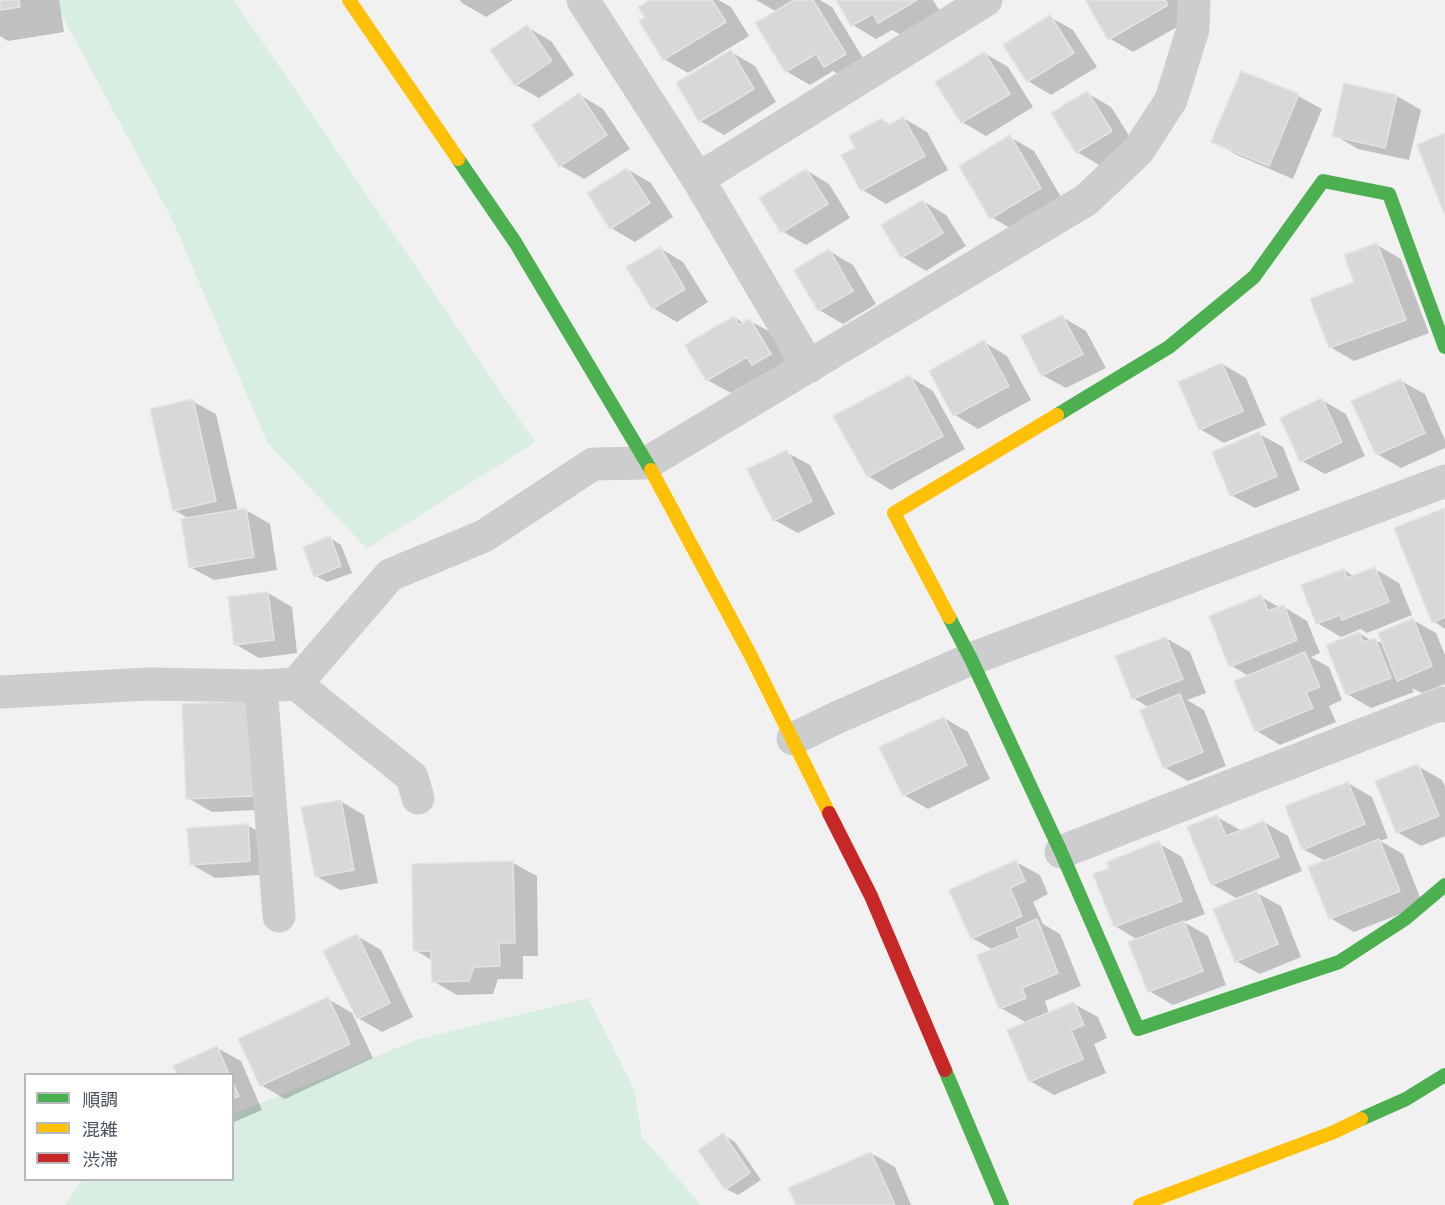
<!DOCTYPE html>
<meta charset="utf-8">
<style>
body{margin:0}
#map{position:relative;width:1445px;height:1205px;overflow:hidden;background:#f2f1f1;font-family:"PT Sans","Noto Sans JP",sans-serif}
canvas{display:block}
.legend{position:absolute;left:24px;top:1073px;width:210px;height:108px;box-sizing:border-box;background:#fff;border:2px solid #b6babe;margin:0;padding:8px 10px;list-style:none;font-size:18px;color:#49535c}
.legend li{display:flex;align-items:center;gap:12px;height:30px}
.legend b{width:30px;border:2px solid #b6babe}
</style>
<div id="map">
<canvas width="1445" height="1205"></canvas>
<ul class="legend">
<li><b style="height:8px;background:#4caf50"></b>順調</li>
<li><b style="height:8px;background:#ffc107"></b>混雑</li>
<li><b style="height:8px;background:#c62828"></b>渋滞</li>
</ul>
</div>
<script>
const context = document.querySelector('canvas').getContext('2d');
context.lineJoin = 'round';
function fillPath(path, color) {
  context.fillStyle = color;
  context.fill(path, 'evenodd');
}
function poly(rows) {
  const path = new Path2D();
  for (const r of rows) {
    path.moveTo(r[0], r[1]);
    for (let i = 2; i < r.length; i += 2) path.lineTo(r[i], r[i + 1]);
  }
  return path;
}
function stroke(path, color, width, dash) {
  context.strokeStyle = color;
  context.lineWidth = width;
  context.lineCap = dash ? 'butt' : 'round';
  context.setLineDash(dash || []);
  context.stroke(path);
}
fillPath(poly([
 [59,0,234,0,535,442,367,549,267,442,173,221,60,12],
 [588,998,634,1089,642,1137,701,1205,65,1205,82,1180,232,1180,233,1114,419,1039]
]), '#d8eee1');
fillPath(poly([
 [0,0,59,0,64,32,8,41,0,36],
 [460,0,513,0,486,17,462,3],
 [653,0,718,0,731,7,749,36,688,73,664,59,641,21,647,18],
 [756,0,820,0,832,7,869,68,849,80,833,71,810,85,786,71,777,12],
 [838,0,933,0,941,13,903,36,892,30,876,39,853,25],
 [1087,0,1185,0,1191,19,1133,52,1109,38],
 [1050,17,1073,30,1097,67,1051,95,1028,81],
 [527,27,551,41,574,75,539,98,516,85],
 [731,52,755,66,776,102,724,135,700,121],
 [984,53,1008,67,1033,107,986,136,962,122,937,83],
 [1242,72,1298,96,1322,109,1293,179,1237,155,1213,141],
 [1345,85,1397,96,1421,110,1409,160,1358,149,1334,135],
 [1087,93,1111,107,1135,145,1101,166,1077,152],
 [580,95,603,109,630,149,584,179,560,165],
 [903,118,927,132,948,170,886,204,863,190,843,156,857,148,882,120,891,125],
 [1010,137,1034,151,1064,202,1015,231,991,217],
 [627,169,651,183,673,217,635,242,611,228],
 [806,170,829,184,850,218,806,245,782,231],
 [923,201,946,215,966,246,926,271,903,257],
 [1377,245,1401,259,1429,333,1354,361,1330,347,1356,283],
 [660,248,683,262,708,302,677,322,653,308],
 [829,251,853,265,876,304,843,324,819,310],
 [734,317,745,324,750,321,774,334,794,368,767,372,731,393,707,380],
 [1062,317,1086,331,1106,368,1066,388,1042,375],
 [984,342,1007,356,1031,400,978,429,955,415],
 [1222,364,1246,378,1266,425,1224,443,1200,429],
 [910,377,933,391,965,449,891,490,868,476],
 [1401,381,1425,394,1445,440,1445,448,1401,468,1377,454],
 [1322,400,1346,414,1365,456,1325,474,1302,461],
 [192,401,216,414,238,511,246,510,270,524,277,570,214,580,190,567,190,519,174,510],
 [1259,434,1283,447,1300,490,1255,508,1231,495],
 [786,452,810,465,835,514,798,533,774,520],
 [1445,509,1445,629,1433,621],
 [330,538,341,545,352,573,327,582,316,576],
 [1375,569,1399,583,1412,615,1367,633,1361,629,1341,637,1317,623,1344,570,1355,577],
 [268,593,292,607,297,653,259,658,235,644],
 [1261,597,1281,608,1284,607,1307,621,1320,653,1311,657,1329,667,1342,700,1329,706,1336,722,1280,745,1257,731,1249,676,1230,665],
 [1413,620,1436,633,1445,655,1445,684,1422,693,1412,688,1414,692,1371,708,1347,694,1359,633,1372,641,1375,640,1384,644],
 [1166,638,1190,652,1206,693,1187,700,1204,710,1226,766,1188,781,1164,767,1150,708,1133,698],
 [184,705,278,809,212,812,188,798],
 [944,718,968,732,990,779,928,809,904,795],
 [1418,766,1442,780,1445,787,1445,836,1421,846,1397,832],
 [1348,783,1372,797,1388,838,1380,841,1403,854,1423,905,1354,932,1330,918,1325,861,1303,849],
 [340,801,364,815,378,883,340,890,316,876],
 [1217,817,1242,831,1264,822,1288,836,1302,871,1236,898,1212,884],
 [247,825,271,839,274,874,215,878,191,864],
 [1158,843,1182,857,1205,914,1184,922,1208,936,1226,985,1173,1005,1149,991,1138,940,1115,926,1111,869],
 [1016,862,1040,875,1048,894,1033,902,1043,924,1060,934,1081,986,1045,1001,1049,1014,1074,1004,1098,1017,1107,1038,1094,1044,1106,1073,1054,1095,1030,1081,1027,1023,1001,1008,993,950,972,938],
 [513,863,537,876,538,956,523,956,523,979,498,979,493,994,457,995,433,981,433,961,415,950],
 [1257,893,1281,906,1301,957,1260,974,1236,961],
 [357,936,381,950,413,1017,382,1032,358,1018],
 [328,999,352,1013,373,1058,285,1099,261,1085],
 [217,1048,241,1061,262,1110,232,1123,232,1074,178,1074,175,1067],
 [723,1135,735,1142,761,1180,738,1195,726,1189],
 [871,1153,895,1167,911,1205,797,1205]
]), '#0003');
const building = poly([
 [0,0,19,0,20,7,0,10,0,0],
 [650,0,712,0,726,22,663,60,639,21,645,17,638,7,650,0],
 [794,0,813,0,846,54,824,67,816,54,785,72,755,23,794,0],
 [836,0,917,0,878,23,873,14,851,26,836,0],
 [1085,0,1165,0,1168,5,1108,40,1085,0],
 [1050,15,1074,53,1027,82,1003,45,1050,15],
 [527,25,552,61,515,86,490,50,527,25],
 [731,50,754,89,699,122,676,83,731,50],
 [984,52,1010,94,961,123,935,82,984,52],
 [1241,71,1299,94,1269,166,1211,142,1241,71],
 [1344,83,1397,95,1385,148,1332,136,1344,83],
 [1087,91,1112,131,1076,153,1051,113,1087,91],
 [579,93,607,135,559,167,532,125,579,93],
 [903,117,925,156,861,191,841,155,855,148,849,136,882,118,887,126,903,117],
 [1445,133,1445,212,1444,213,1417,145,1445,133],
 [1010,135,1041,188,990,219,959,166,1010,135],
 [627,168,650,203,610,229,587,193,627,168],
 [806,169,828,204,781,233,759,198,806,169],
 [923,200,943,233,901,258,881,225,923,200],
 [1377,243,1406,320,1329,348,1310,299,1354,282,1344,255,1377,243],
 [660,247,685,289,652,309,626,267,660,247],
 [829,249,853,291,818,311,794,270,829,249],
 [1062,315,1083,354,1041,376,1021,336,1062,315],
 [734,316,739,325,750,319,771,354,752,365,747,357,706,381,685,345,734,316],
 [984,340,1009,386,953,416,929,371,984,340],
 [1222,363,1243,411,1199,430,1178,382,1222,363],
 [910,375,943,436,867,477,833,416,910,375],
 [1401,379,1425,433,1376,455,1351,401,1401,379],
 [1322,398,1342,442,1300,462,1280,418,1322,398],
 [193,399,216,501,173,511,150,409,193,399],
 [1259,432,1277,476,1230,496,1212,452,1259,432],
 [787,450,812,501,773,521,747,469,787,450],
 [246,508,254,557,189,568,181,519,246,508],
 [1445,508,1445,617,1432,623,1394,528,1445,508],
 [330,536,341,566,314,577,303,547,330,536],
 [1375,567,1389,602,1342,620,1340,615,1316,624,1301,585,1344,569,1347,578,1375,567],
 [268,592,274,640,234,645,228,597,268,592],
 [1261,595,1268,611,1284,605,1297,640,1229,667,1209,616,1261,595],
 [1413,618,1432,666,1397,681,1378,633,1413,618],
 [1359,632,1363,642,1375,638,1391,678,1346,695,1326,645,1359,632],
 [1166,637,1183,679,1132,699,1115,656,1166,637],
 [1305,652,1320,687,1306,692,1313,708,1255,732,1234,681,1305,652],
 [1180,694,1203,752,1163,768,1140,710,1180,694],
 [251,701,255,796,186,799,182,704,251,701],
 [944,717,967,765,903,796,879,747,944,717],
 [1418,764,1439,816,1396,833,1375,781,1418,764],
 [1348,782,1365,824,1302,850,1285,806,1348,782],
 [341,800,354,870,315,877,301,807,341,800],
 [1217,815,1226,836,1264,821,1279,857,1211,885,1187,827,1217,815],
 [248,824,250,861,190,865,187,828,248,824],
 [1379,839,1400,891,1329,919,1308,867,1379,839],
 [1159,841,1182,901,1114,927,1093,874,1109,868,1107,862,1159,841],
 [1016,860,1025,881,1010,888,1022,916,971,939,949,890,1016,860],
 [513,861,515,943,499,943,500,966,474,967,469,981,432,982,431,951,413,951,412,864,513,861],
 [1257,891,1278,944,1235,962,1213,909,1257,891],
 [1037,919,1058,973,1022,988,1026,998,999,1009,977,955,1020,938,1016,928,1037,919],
 [1184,921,1203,971,1148,992,1128,942,1184,921],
 [357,934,390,1003,357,1019,323,951,357,934],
 [328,997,350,1044,260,1086,238,1039,328,997],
 [1074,1002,1084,1025,1071,1030,1083,1059,1029,1082,1007,1030,1074,1002],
 [217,1046,229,1074,177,1074,173,1066,217,1046],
 [232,1081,239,1096,232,1099,232,1081],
 [723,1133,750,1173,725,1190,698,1150,723,1133],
 [871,1152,895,1205,796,1205,788,1188,871,1152]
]);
fillPath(building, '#d8d8da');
stroke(building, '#e3e3e4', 1.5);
stroke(poly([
 [583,0,698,179,809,367],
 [698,179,986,0],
 [296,684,412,777,418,798],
 [261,686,279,916],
 [0,692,148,684,261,686,296,684,390,575,484,536,593,464,647,463,1086,200,1138,151,1171,100,1193,29,1194,0],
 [793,739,838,717,971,659,1445,481],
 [1061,852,1444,703,1445,706]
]), '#cbcdcf', 33);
stroke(poly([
 [458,159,515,242,651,470],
 [1057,415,1169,347,1254,277,1323,181,1389,194,1445,347],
 [949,617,971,659,1061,852,1138,1029,1339,962,1405,919,1445,885],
 [945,1070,1002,1205],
 [1361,1119,1406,1099,1445,1075]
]), '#4caf50', 14);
stroke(poly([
 [349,0,458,159],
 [651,470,751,656,829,813],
 [949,617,894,513,1057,415],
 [1140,1205,1334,1132,1361,1119]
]), '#ffc107', 14);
stroke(poly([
 [829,813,871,896,945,1070]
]), '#c62828', 14);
</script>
